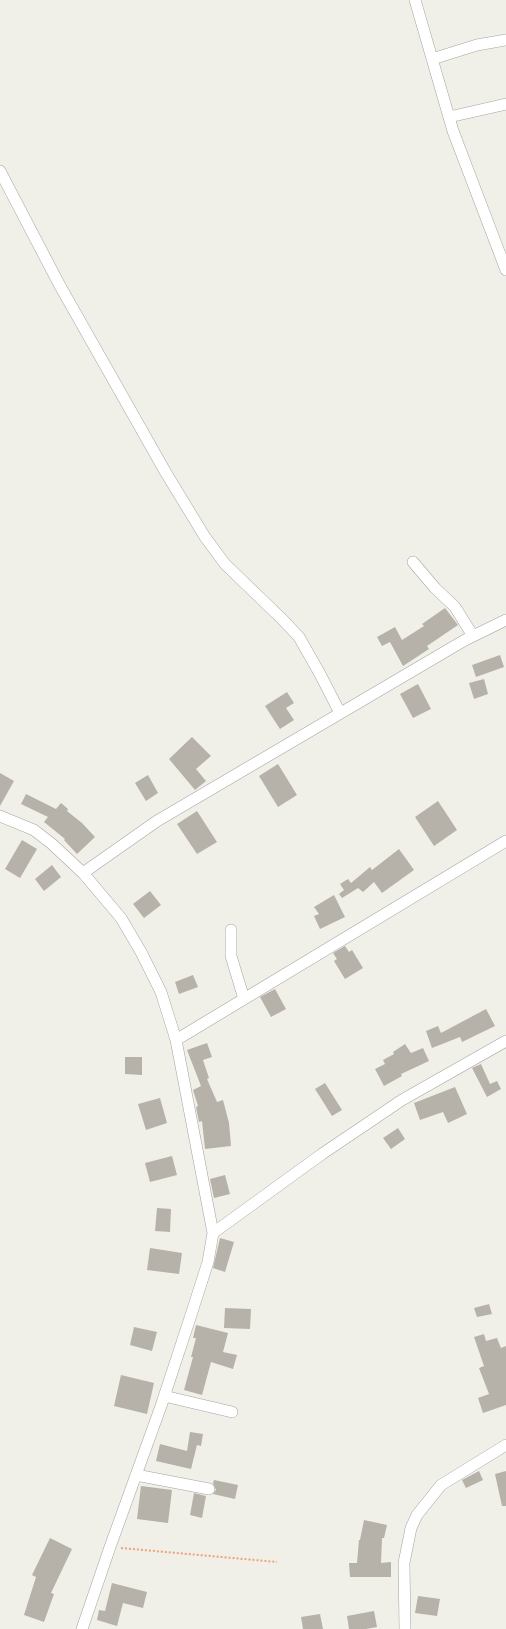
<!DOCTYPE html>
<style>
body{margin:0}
canvas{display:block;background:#f0efe8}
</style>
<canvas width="506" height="1629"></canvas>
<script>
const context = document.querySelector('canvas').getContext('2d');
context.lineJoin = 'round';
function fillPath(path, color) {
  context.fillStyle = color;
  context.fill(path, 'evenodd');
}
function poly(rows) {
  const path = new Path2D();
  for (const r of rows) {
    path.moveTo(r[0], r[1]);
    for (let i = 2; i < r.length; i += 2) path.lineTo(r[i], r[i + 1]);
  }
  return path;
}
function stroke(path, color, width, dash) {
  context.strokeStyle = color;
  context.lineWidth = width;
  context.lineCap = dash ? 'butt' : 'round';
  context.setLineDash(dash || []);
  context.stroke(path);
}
fillPath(poly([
 [445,608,458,625,427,646,429,649,403,666,390,642,382,646,377,637,395,627,402,640,424,626,422,624],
 [500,655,504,667,476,677,472,665],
 [484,679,488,694,474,699,469,683],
 [418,684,431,709,413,718,400,694],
 [287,692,294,703,286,708,294,720,280,729,265,706],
 [192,737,211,756,196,769,206,781,195,790,169,759],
 [278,764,297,795,278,807,259,776],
 [0,773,14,781,0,806],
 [148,775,158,793,146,801,135,783],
 [26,794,56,809,61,803,68,809,67,811,82,823,95,837,77,854,64,840,65,839,44,822,48,817,21,804],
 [438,801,457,830,434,846,415,817],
 [197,811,217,842,197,854,177,824],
 [22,840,37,849,20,878,5,869],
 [399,849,414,870,382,893,374,882,363,892,358,888,342,898,339,894,344,890,340,884,348,879,351,883,370,867,372,870],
 [52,865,61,877,44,891,35,879],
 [150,891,161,905,144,918,133,904],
 [334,895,345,917,320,929,314,916,319,914,314,907],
 [345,946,349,952,352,950,363,968,345,979,334,961,337,959,333,953],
 [193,975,198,987,179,994,175,982],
 [275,989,286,1009,271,1017,260,997],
 [486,1009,495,1026,462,1042,460,1037,432,1048,426,1031,438,1026,441,1033],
 [207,1043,212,1057,203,1060,209,1078,207,1079,217,1102,223,1100,229,1123,231,1146,205,1149,202,1121,199,1122,196,1107,198,1106,193,1090,201,1086,187,1050],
 [405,1044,411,1053,423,1048,429,1061,401,1074,402,1076,384,1086,375,1069,385,1064,383,1060,394,1054,393,1052],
 [125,1057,142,1057,142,1075,125,1074],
 [481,1064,490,1084,497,1081,501,1089,487,1097,472,1068],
 [325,1083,342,1110,332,1116,315,1089],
 [455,1087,467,1114,448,1123,443,1112,420,1120,414,1103],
 [160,1098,167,1123,146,1130,138,1104],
 [398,1128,405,1139,391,1149,383,1138],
 [172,1156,177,1175,150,1182,145,1163],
 [225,1175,230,1194,214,1198,210,1179],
 [157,1208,171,1209,170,1232,155,1231],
 [220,1238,234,1242,225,1272,213,1268],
 [150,1248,182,1253,179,1274,147,1270],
 [489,1304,492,1314,477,1317,474,1308],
 [225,1308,251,1309,250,1329,224,1328],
 [196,1325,228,1333,223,1352,237,1355,233,1369,211,1362,202,1395,184,1390,193,1357,191,1357,196,1338,193,1338],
 [134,1327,157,1332,152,1351,130,1345],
 [484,1334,486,1341,497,1338,501,1348,506,1346,506,1405,483,1413,478,1398,489,1394,479,1368,484,1366,474,1337],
 [121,1375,154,1383,147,1414,114,1406],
 [190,1432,203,1434,201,1446,197,1445,191,1469,156,1461,160,1444,187,1451],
 [479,1471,483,1480,466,1488,462,1480],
 [506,1471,506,1506,502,1506,495,1474],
 [214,1480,238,1485,235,1499,213,1494,216,1490,213,1483],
 [141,1486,172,1490,168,1523,137,1519],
 [194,1493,206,1496,202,1518,190,1515],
 [364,1520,387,1525,384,1538,382,1538,381,1563,391,1562,391,1577,350,1577,349,1563,357,1563,359,1540,360,1540],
 [50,1538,72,1549,51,1593,54,1594,44,1622,24,1615,36,1577,32,1575],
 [112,1583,147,1592,143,1608,123,1603,117,1626,97,1620,99,1610,105,1611],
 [418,1596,440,1599,437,1616,415,1613],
 [374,1611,377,1627,366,1629,349,1629,347,1616],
 [320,1614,323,1629,303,1629,301,1617]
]), '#b6b2aa');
const minor = poly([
 [415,0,453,131,506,270],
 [432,59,477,45,506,40],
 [449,117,506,104],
 [0,171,59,284,166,473,205,537,225,564,283,620,299,637,320,674,340,713],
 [413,562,435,588,455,607,473,636],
 [0,816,34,830,52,844,83,873,121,918,141,952,161,992,176,1040,213,1233,208,1262,191,1315,161,1406,110,1547,82,1629],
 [83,873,157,821,465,640,506,620],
 [231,930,231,956,244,999],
 [176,1040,506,841],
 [213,1233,322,1154,402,1100,506,1041],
 [164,1396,232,1412],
 [136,1475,209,1489],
 [405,1629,404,1563,411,1528,417,1515,441,1485,506,1445]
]);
stroke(minor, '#a4a4a4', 12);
stroke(poly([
 [121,1548,277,1562]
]), '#f1a278', 2, [2, 2]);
stroke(minor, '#fff', 11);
</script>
